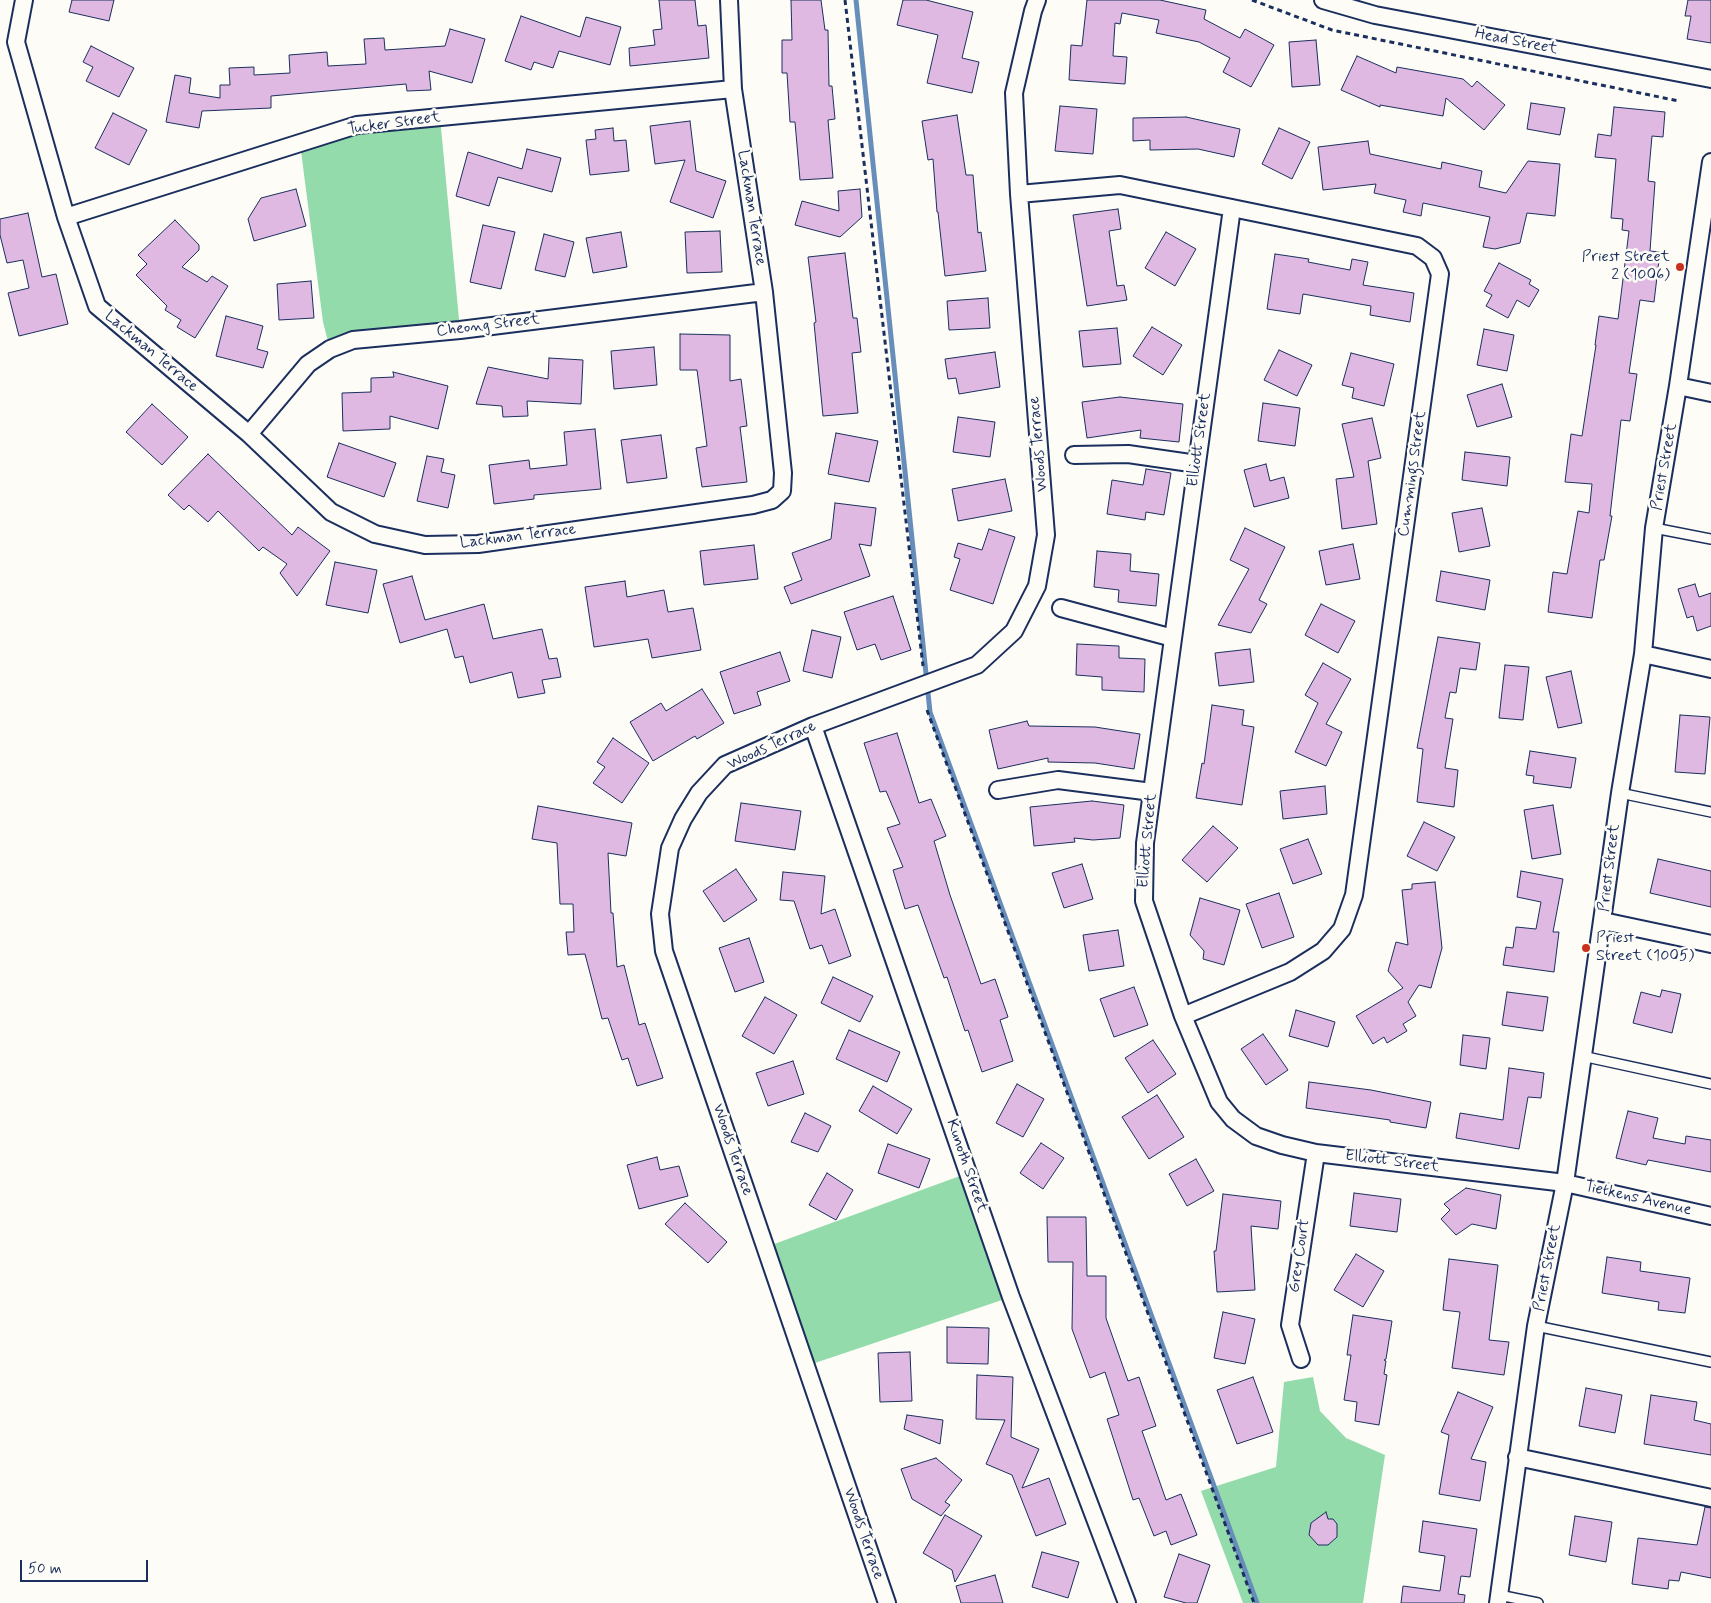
<!DOCTYPE html>
<style>
body{margin:0}
#map{position:relative;width:1711px;height:1603px;overflow:hidden;background:#fdfcf7;font-family:Mynerve,sans-serif}
canvas{display:block}
.scale{position:absolute;left:20px;top:1560px;width:128px;height:22px;box-sizing:border-box;border:2px solid #1b2f5e;border-top:0;padding-left:6px;font-size:15px;line-height:18px;white-space:nowrap;color:#1b2f5e;-webkit-text-stroke:4px #fdfcf7;paint-order:stroke}
</style>
<div id="map">
<canvas width="1711" height="1603"></canvas>
<div class="scale">50 m</div>
</div>
<script>
const context = document.querySelector('canvas').getContext('2d');
context.lineJoin = 'round';
function fillPath(path, color) {
  context.fillStyle = color;
  context.fill(path, 'evenodd');
}
function poly(rows) {
  const path = new Path2D();
  for (const r of rows) {
    path.moveTo(r[0], r[1]);
    for (let i = 2; i < r.length; i += 2) path.lineTo(r[i], r[i + 1]);
  }
  return path;
}
function stroke(path, color, width, dash) {
  context.strokeStyle = color;
  context.lineWidth = width;
  context.lineCap = dash ? 'butt' : 'round';
  context.setLineDash(dash || []);
  context.stroke(path);
}
function drawText(font, color, halo, rows, align = 'center') {
  context.font = font + ' Mynerve,sans-serif';
  context.lineWidth = 5;
  context.setLineDash([]);
  context.textBaseline = 'middle';
  context.strokeStyle = halo;
  context.fillStyle = color;
  for (const [text, x, y, turn = 0] of rows) {
    context.save();
    context.translate(x, y);
    context.rotate((+turn || 0) * Math.PI / 180);
    context.textAlign = isNaN(turn) ? turn : align;
    if (halo) context.strokeText(text, 0, 0);
    context.fillText(text, 0, 0);
    context.restore();
  }
}
fillPath(poly([
 [440,117,460,330,330,349,323,322,300,143],
 [968,1173,1011,1297,806,1366,766,1247],
 [1313,1377,1320,1411,1346,1438,1385,1455,1363,1603,1243,1603,1201,1491,1276,1467,1284,1382]
]), '#93dbab');
stroke(poly([
 [856,0,930,712,1257,1603]
]), '#678eba', 5);
const building = poly([
 [72,0,114,0,109,21,69,12,72,0],
 [659,0,695,0,698,26,706,25,709,58,630,66,629,48,655,45,653,30,662,29,659,0],
 [791,0,821,0,825,30,828,30,829,86,832,86,835,119,828,120,833,178,800,180,795,122,790,122,787,73,782,73,782,40,792,40,791,0],
 [903,0,926,0,973,12,962,58,979,62,972,93,927,83,938,35,897,25,903,0],
 [1087,0,1160,0,1206,10,1204,19,1240,38,1245,29,1274,45,1251,87,1223,72,1230,58,1199,42,1156,33,1159,20,1122,13,1120,24,1115,23,1113,56,1127,57,1125,84,1069,80,1071,45,1082,46,1087,0],
 [1688,0,1711,0,1711,43,1687,39,1691,16,1685,16,1688,0],
 [521,16,580,37,586,17,621,27,610,65,559,51,553,68,534,62,531,70,505,61,521,16],
 [450,29,485,39,472,83,429,71,431,90,407,91,406,84,271,96,271,108,202,111,199,128,166,122,175,75,191,78,189,93,220,98,220,85,230,85,229,68,254,67,254,75,290,73,289,55,327,52,328,66,366,64,364,39,384,38,385,50,445,46,450,29],
 [1316,40,1320,85,1292,87,1289,42,1316,40],
 [91,46,134,68,119,97,86,81,93,67,83,62,91,46],
 [1357,56,1396,73,1397,67,1463,79,1472,87,1477,81,1505,105,1484,130,1446,98,1443,116,1380,105,1380,107,1341,90,1357,56],
 [1531,103,1565,108,1560,135,1527,129,1531,103],
 [1060,106,1097,109,1093,154,1055,151,1060,106],
 [1614,107,1665,112,1663,137,1652,136,1648,181,1655,182,1650,251,1660,252,1654,302,1640,300,1629,373,1637,374,1630,421,1621,420,1610,516,1612,516,1604,560,1600,560,1592,618,1548,612,1553,572,1567,574,1578,511,1589,513,1592,484,1565,482,1571,434,1582,436,1596,345,1595,345,1599,316,1618,319,1629,231,1622,230,1623,219,1611,218,1616,159,1595,157,1598,134,1611,136,1614,107],
 [113,113,147,130,129,165,95,148,113,113],
 [957,115,966,175,973,175,978,233,981,232,986,271,945,276,938,212,937,212,933,159,928,160,922,121,957,115],
 [1186,117,1240,129,1234,157,1198,149,1150,150,1150,140,1133,141,1133,118,1186,117],
 [690,121,696,171,726,181,713,218,670,202,685,160,655,164,650,126,690,121],
 [613,128,614,141,626,140,629,171,590,175,586,140,596,139,595,130,613,128],
 [1279,128,1310,142,1292,179,1262,164,1279,128],
 [1368,141,1370,154,1441,169,1442,162,1482,171,1479,187,1506,193,1528,161,1560,164,1555,216,1527,213,1520,243,1495,249,1483,247,1490,217,1423,203,1421,216,1403,212,1406,200,1374,193,1376,184,1323,190,1318,147,1368,141],
 [527,149,561,158,552,192,498,177,489,206,456,196,468,152,522,169,527,149],
 [296,189,306,226,254,241,248,219,261,198,296,189],
 [860,189,862,217,840,237,795,225,802,201,839,211,838,191,860,189],
 [1118,209,1121,229,1109,231,1117,286,1124,285,1127,300,1087,306,1073,215,1118,209],
 [28,213,42,277,56,274,68,324,19,336,8,293,29,288,23,260,7,263,0,235,0,219,28,213],
 [175,220,199,245,199,250,182,267,207,282,212,276,228,286,195,338,177,327,181,320,165,310,167,306,136,275,147,264,138,255,175,220],
 [483,225,515,232,501,289,470,282,483,225],
 [720,231,722,272,687,273,685,232,720,231],
 [621,232,627,267,593,273,586,238,621,232],
 [1166,232,1196,249,1175,286,1145,268,1166,232],
 [544,234,574,242,565,277,535,270,544,234],
 [845,253,853,318,857,318,861,352,852,353,858,413,823,416,814,323,816,322,808,257,845,253],
 [1275,254,1309,259,1308,262,1350,270,1352,259,1368,262,1363,285,1414,293,1410,322,1370,315,1371,306,1303,294,1300,314,1267,309,1275,254],
 [1499,263,1531,280,1529,284,1539,290,1529,307,1517,300,1508,318,1486,306,1492,295,1484,291,1499,263],
 [311,281,314,318,279,320,277,284,311,281],
 [988,298,990,328,949,330,947,301,988,298],
 [226,316,263,326,257,349,268,352,263,368,216,356,226,316],
 [1152,327,1182,345,1163,375,1133,356,1152,327],
 [1117,328,1121,364,1083,367,1079,331,1117,328],
 [1484,329,1514,335,1507,371,1477,365,1484,329],
 [680,334,730,335,730,381,741,379,747,426,740,427,747,482,702,487,696,448,707,446,697,370,680,370,680,334],
 [654,347,657,385,614,389,611,351,654,347],
 [1279,350,1312,365,1297,396,1264,380,1279,350],
 [995,352,1000,387,959,394,956,378,948,379,945,359,995,352],
 [1351,353,1394,364,1384,406,1352,398,1354,388,1342,385,1351,353],
 [549,358,583,360,581,404,527,401,528,416,503,417,502,406,476,404,488,367,548,379,549,358],
 [393,372,448,386,438,429,390,416,390,429,343,431,342,393,371,392,371,378,394,377,393,372],
 [1502,384,1512,417,1477,427,1467,395,1502,384],
 [1120,397,1183,404,1179,442,1140,438,1141,430,1087,438,1082,402,1120,397],
 [1263,403,1300,408,1295,446,1258,441,1263,403],
 [152,404,188,437,162,465,126,432,152,404],
 [958,417,995,422,990,457,953,452,958,417],
 [1372,418,1381,458,1368,461,1377,524,1342,529,1336,479,1354,477,1342,424,1372,418],
 [595,429,601,489,534,495,534,499,494,504,489,465,529,460,530,469,567,465,564,432,595,429],
 [836,433,878,441,869,482,828,474,836,433],
 [661,435,667,478,627,483,621,440,661,435],
 [339,443,396,463,384,497,327,477,339,443],
 [1465,452,1510,457,1507,486,1462,480,1465,452],
 [208,454,292,535,298,527,330,551,297,596,280,573,287,564,263,547,259,551,218,511,208,522,189,505,184,510,168,495,208,454],
 [427,456,444,459,441,472,455,475,448,508,417,501,427,456],
 [1266,464,1270,481,1284,477,1289,498,1254,507,1244,470,1266,464],
 [1146,469,1171,473,1164,515,1146,512,1145,520,1107,514,1112,480,1143,485,1146,469],
 [1005,479,1012,511,958,521,952,489,1005,479],
 [835,503,876,508,871,546,859,544,870,576,791,604,784,587,802,580,792,553,831,539,835,503],
 [1482,508,1490,546,1459,552,1452,513,1482,508],
 [1245,528,1285,547,1259,600,1267,604,1251,633,1218,625,1249,569,1230,560,1245,528],
 [989,529,1015,537,993,604,950,590,960,559,954,557,958,543,982,550,989,529],
 [1353,544,1360,579,1326,585,1319,551,1353,544],
 [754,545,758,579,704,585,700,551,754,545],
 [1097,551,1131,554,1130,571,1159,574,1156,606,1118,602,1119,590,1094,587,1097,551],
 [335,562,377,570,368,613,326,605,335,562],
 [1441,571,1490,580,1485,610,1436,601,1441,571],
 [412,576,425,620,484,604,493,639,542,629,549,659,557,658,561,677,542,680,545,693,518,698,512,672,470,683,463,656,455,658,447,629,400,643,383,584,412,576],
 [625,581,627,597,664,590,668,612,693,608,701,650,652,658,648,639,594,647,585,587,625,581],
 [1695,584,1699,597,1711,593,1711,626,1697,631,1693,616,1687,618,1678,589,1695,584],
 [893,596,911,650,881,660,875,644,857,650,844,612,893,596],
 [1321,604,1355,621,1338,653,1305,635,1321,604],
 [812,630,841,637,832,678,803,671,812,630],
 [1438,637,1480,643,1476,670,1460,668,1456,693,1450,692,1445,718,1453,719,1445,768,1458,770,1454,807,1417,802,1423,749,1417,748,1438,637],
 [1077,644,1119,646,1119,658,1145,659,1144,692,1102,690,1102,677,1076,675,1077,644],
 [1250,649,1254,682,1219,686,1215,653,1250,649],
 [780,652,790,681,757,692,761,705,734,714,720,672,780,652],
 [1323,663,1351,679,1326,724,1342,732,1326,766,1295,752,1318,703,1305,695,1323,663],
 [1505,665,1529,667,1523,720,1499,718,1505,665],
 [1571,671,1582,723,1558,728,1546,677,1571,671],
 [702,689,724,723,697,739,695,736,653,761,630,722,661,703,666,711,702,689],
 [1212,705,1244,710,1242,725,1254,727,1242,805,1196,798,1202,763,1204,764,1212,705],
 [1680,715,1710,717,1705,774,1675,772,1680,715],
 [1027,721,1029,726,1095,727,1140,734,1134,769,1095,763,1048,762,1048,758,998,769,989,730,1027,721],
 [897,733,919,803,931,799,946,836,934,841,950,895,981,984,995,979,1008,1017,1000,1020,1013,1061,982,1072,968,1030,965,1031,947,977,944,978,918,905,905,909,893,870,903,867,887,828,900,824,886,791,880,792,864,743,897,733],
 [613,738,649,763,622,803,593,783,605,767,597,762,613,738],
 [1530,751,1576,758,1571,788,1533,783,1534,776,1526,775,1530,751],
 [1325,786,1327,814,1283,819,1280,791,1325,786],
 [1092,801,1124,805,1120,838,1093,840,1074,838,1075,842,1034,846,1030,807,1092,801],
 [741,803,801,811,795,850,735,841,741,803],
 [1553,805,1561,854,1532,859,1524,810,1553,805],
 [538,806,632,823,626,856,608,853,611,913,613,913,617,967,624,965,639,1025,645,1023,663,1078,637,1086,628,1058,622,1060,608,1018,602,1019,585,954,568,955,566,932,574,932,573,904,560,904,557,843,532,839,538,806],
 [1424,822,1455,837,1437,871,1407,856,1424,822],
 [1213,826,1238,848,1207,882,1182,860,1213,826],
 [1308,839,1322,874,1293,884,1280,849,1308,839],
 [1658,859,1711,871,1711,907,1650,893,1658,859],
 [1082,864,1093,899,1064,908,1052,873,1082,864],
 [736,869,757,900,724,922,703,891,736,869],
 [1521,871,1563,879,1553,932,1559,932,1554,972,1503,965,1506,947,1513,948,1516,927,1536,929,1541,902,1517,897,1521,871],
 [783,872,825,876,821,914,835,909,851,956,829,964,822,945,810,949,794,901,780,900,783,872],
 [1435,882,1442,948,1431,988,1419,985,1408,1002,1416,1016,1403,1024,1407,1031,1387,1043,1384,1037,1373,1044,1356,1016,1403,988,1388,971,1396,942,1408,945,1402,890,1412,889,1412,884,1435,882],
 [1279,893,1294,937,1262,948,1246,904,1279,893],
 [1200,898,1240,910,1224,965,1203,959,1204,951,1190,935,1200,898],
 [1118,930,1124,966,1089,971,1083,935,1118,930],
 [749,938,764,982,735,992,719,948,749,938],
 [833,977,873,996,860,1022,821,1003,833,977],
 [1134,987,1148,1025,1114,1037,1100,999,1134,987],
 [1662,990,1681,994,1672,1033,1633,1023,1641,992,1660,997,1662,990],
 [1507,992,1548,997,1543,1031,1502,1025,1507,992],
 [765,997,797,1015,774,1054,742,1036,765,997],
 [1296,1010,1335,1022,1328,1047,1289,1036,1296,1010],
 [849,1030,900,1052,887,1082,836,1059,849,1030],
 [1263,1034,1288,1070,1266,1085,1241,1049,1263,1034],
 [1463,1035,1490,1038,1486,1069,1460,1065,1463,1035],
 [1153,1040,1176,1074,1148,1093,1125,1058,1153,1040],
 [793,1061,804,1094,768,1106,756,1073,793,1061],
 [1509,1068,1544,1073,1541,1098,1528,1097,1519,1149,1456,1138,1460,1113,1503,1120,1509,1068],
 [1309,1082,1371,1090,1431,1102,1426,1128,1390,1122,1390,1120,1306,1108,1309,1082],
 [1017,1084,1044,1099,1023,1137,996,1123,1017,1084],
 [873,1086,912,1109,897,1134,859,1111,873,1086],
 [1157,1095,1184,1137,1149,1159,1122,1117,1157,1095],
 [1628,1111,1658,1118,1653,1138,1685,1144,1686,1136,1711,1140,1711,1172,1648,1160,1646,1165,1616,1158,1628,1111],
 [805,1113,831,1126,818,1152,791,1142,805,1113],
 [1041,1143,1064,1158,1043,1189,1020,1173,1041,1143],
 [888,1144,930,1159,919,1188,878,1173,888,1144],
 [657,1157,660,1170,679,1166,688,1196,639,1209,627,1165,657,1157],
 [1196,1159,1214,1191,1187,1206,1169,1174,1196,1159],
 [827,1173,853,1190,836,1220,809,1205,827,1173],
 [1466,1188,1501,1195,1496,1229,1472,1224,1456,1235,1441,1219,1450,1210,1444,1204,1466,1188],
 [1354,1193,1401,1199,1397,1232,1350,1226,1354,1193],
 [1223,1194,1281,1201,1278,1229,1251,1226,1255,1290,1217,1292,1214,1251,1216,1251,1223,1194],
 [685,1203,727,1242,708,1263,665,1224,685,1203],
 [1047,1217,1086,1217,1087,1276,1106,1276,1106,1318,1128,1381,1139,1377,1156,1426,1142,1431,1166,1500,1181,1494,1197,1535,1171,1545,1166,1531,1154,1536,1139,1498,1133,1500,1107,1419,1119,1415,1105,1372,1090,1378,1072,1329,1073,1262,1048,1262,1047,1217],
 [1356,1254,1384,1271,1363,1307,1334,1290,1356,1254],
 [1607,1257,1641,1262,1640,1271,1690,1278,1685,1313,1658,1310,1659,1302,1602,1293,1607,1257],
 [1449,1259,1498,1265,1489,1340,1509,1342,1504,1375,1452,1368,1460,1312,1443,1310,1449,1259],
 [1223,1312,1255,1319,1245,1364,1214,1358,1223,1312],
 [1353,1315,1392,1321,1386,1359,1384,1360,1386,1361,1384,1374,1387,1375,1379,1425,1355,1421,1357,1402,1344,1400,1351,1355,1347,1355,1353,1315],
 [947,1327,989,1328,988,1364,947,1363,947,1327],
 [910,1352,912,1401,880,1402,878,1353,910,1352],
 [977,1375,1013,1377,1011,1437,1039,1449,1022,1488,1049,1478,1066,1524,1036,1536,1012,1475,986,1464,1005,1420,976,1419,977,1375],
 [1253,1377,1273,1432,1237,1444,1217,1390,1253,1377],
 [1586,1388,1622,1395,1615,1433,1579,1426,1586,1388],
 [1458,1392,1493,1407,1471,1459,1486,1462,1480,1501,1439,1494,1449,1435,1441,1432,1458,1392],
 [1651,1395,1697,1402,1694,1420,1711,1424,1711,1455,1644,1444,1651,1395],
 [907,1415,943,1420,940,1444,904,1429,907,1415],
 [936,1458,962,1480,945,1502,950,1505,941,1516,912,1499,901,1469,936,1458],
 [1705,1507,1711,1508,1711,1578,1681,1572,1679,1581,1669,1580,1668,1589,1632,1584,1638,1538,1697,1545,1705,1507],
 [1326,1512,1328,1519,1333,1519,1337,1524,1337,1537,1328,1545,1318,1545,1309,1535,1311,1523,1326,1512],
 [945,1515,982,1536,955,1582,952,1570,923,1553,945,1515],
 [1575,1516,1612,1522,1606,1562,1569,1555,1575,1516],
 [1423,1521,1477,1529,1470,1577,1461,1576,1458,1594,1465,1595,1464,1603,1401,1603,1403,1586,1440,1591,1445,1556,1419,1552,1423,1521],
 [1042,1552,1079,1562,1068,1598,1032,1587,1042,1552],
 [1179,1554,1210,1565,1197,1603,1186,1603,1164,1597,1179,1554],
 [995,1575,1003,1603,961,1603,956,1586,995,1575]
]);
fillPath(building, '#dfb9e1');
stroke(building, '#1b2f5e', 1);
const lane = poly([
 [1654,528,1711,539],
 [1620,793,1711,812],
 [1582,1056,1711,1084],
 [1536,1326,1711,1362],
 [1499,1595,1538,1603]
]);
const street = poly([
 [24,0,16,42,66,217,97,306,249,434,331,512,375,534,425,545,478,544,753,505,772,500,782,491,783,473,764,292,733,89,729,0],
 [1323,0,1375,15,1711,79],
 [1019,194,1120,185,1417,246,1433,258,1440,274,1354,895,1342,929,1323,951,1290,972,1183,1016],
 [1232,208,1145,843,1144,901,1183,1016,1219,1102,1233,1119,1256,1136,1282,1145,1316,1153,1565,1183,1711,1216],
 [66,217,357,125,733,89],
 [1678,386,1711,393],
 [249,434,308,364,330,349,353,340,460,330,764,292],
 [1074,455,1128,454,1197,464],
 [1061,608,1173,638],
 [1643,654,1711,669],
 [813,726,1011,1297,1127,1603],
 [998,790,1058,780,1152,792],
 [1603,921,1711,944],
 [1301,1359,1290,1325,1316,1153],
 [1517,1457,1711,1498],
 [887,1603,664,951,660,914,670,848,683,819,699,793,725,765,813,726,977,665,1014,631,1037,586,1046,535,1019,194,1014,93,1033,11,1037,0],
 [1498,1603,1536,1326,1565,1183,1620,793,1643,654,1654,528,1678,386,1711,162]
]);
stroke(lane, '#1b2f5e', 12);
stroke(street, '#1b2f5e', 20);
stroke(poly([
 [845,0,923,666],
 [1252,0,1332,30,1679,101],
 [927,710,1254,1603]
]), '#1b2f5e', 3, [5, 4]);
stroke(lane, '#fdfcf7', 9);
stroke(street, '#fdfcf7', 16);
for (const [x, y, r, color] of [
 [1680,267,5,"#c8321e"],
 [1586,948,5,"#c8321e"]
]) {
  const dot = new Path2D();
  dot.arc(x, y, r, 0, 2 * Math.PI);
  context.fillStyle = color;
  context.fill(dot);
  stroke(dot, '#fdfcf7', 2);
}
drawText('16px', '#1b2f5e', '#fdfcf7', [
 ["Head Street",1516,42,11],
 ["Tucker Street",394,124,-8],
 ["Lackman Terrace",751,208,81],
 ["Cheong Street",488,326,-7],
 ["Lackman Terrace",151,352,40],
 ["Elliott Street",1200,440,-82],
 ["Woods Terrace",1039,444,-95],
 ["Priest Street",1665,467,-80],
 ["Cummings Street",1413,474,-82],
 ["Lackman Terrace",518,537,-7],
 ["Woods Terrace",772,746,-25],
 ["Elliott Street",1148,841,-85],
 ["Priest Street",1610,868,-83],
 ["Woods Terrace",732,1150,71],
 ["Elliott Street",1392,1162,7],
 ["Kunoth Street",966,1166,71],
 ["Tietkens Avenue",1638,1199,13],
 ["Grey Court",1300,1256,-82],
 ["Priest Street",1548,1268,-79],
 ["Woods Terrace",863,1534,71]
]);
drawText('16px', '#1b2f5e', '#fdfcf7', [
 ["Priest Street",1670,258],
 ["2 (1006)",1670,276],
 ["Priest",1596,939,"left"],
 ["Street (1005)",1596,957,"left"]
], 'right');
</script>
